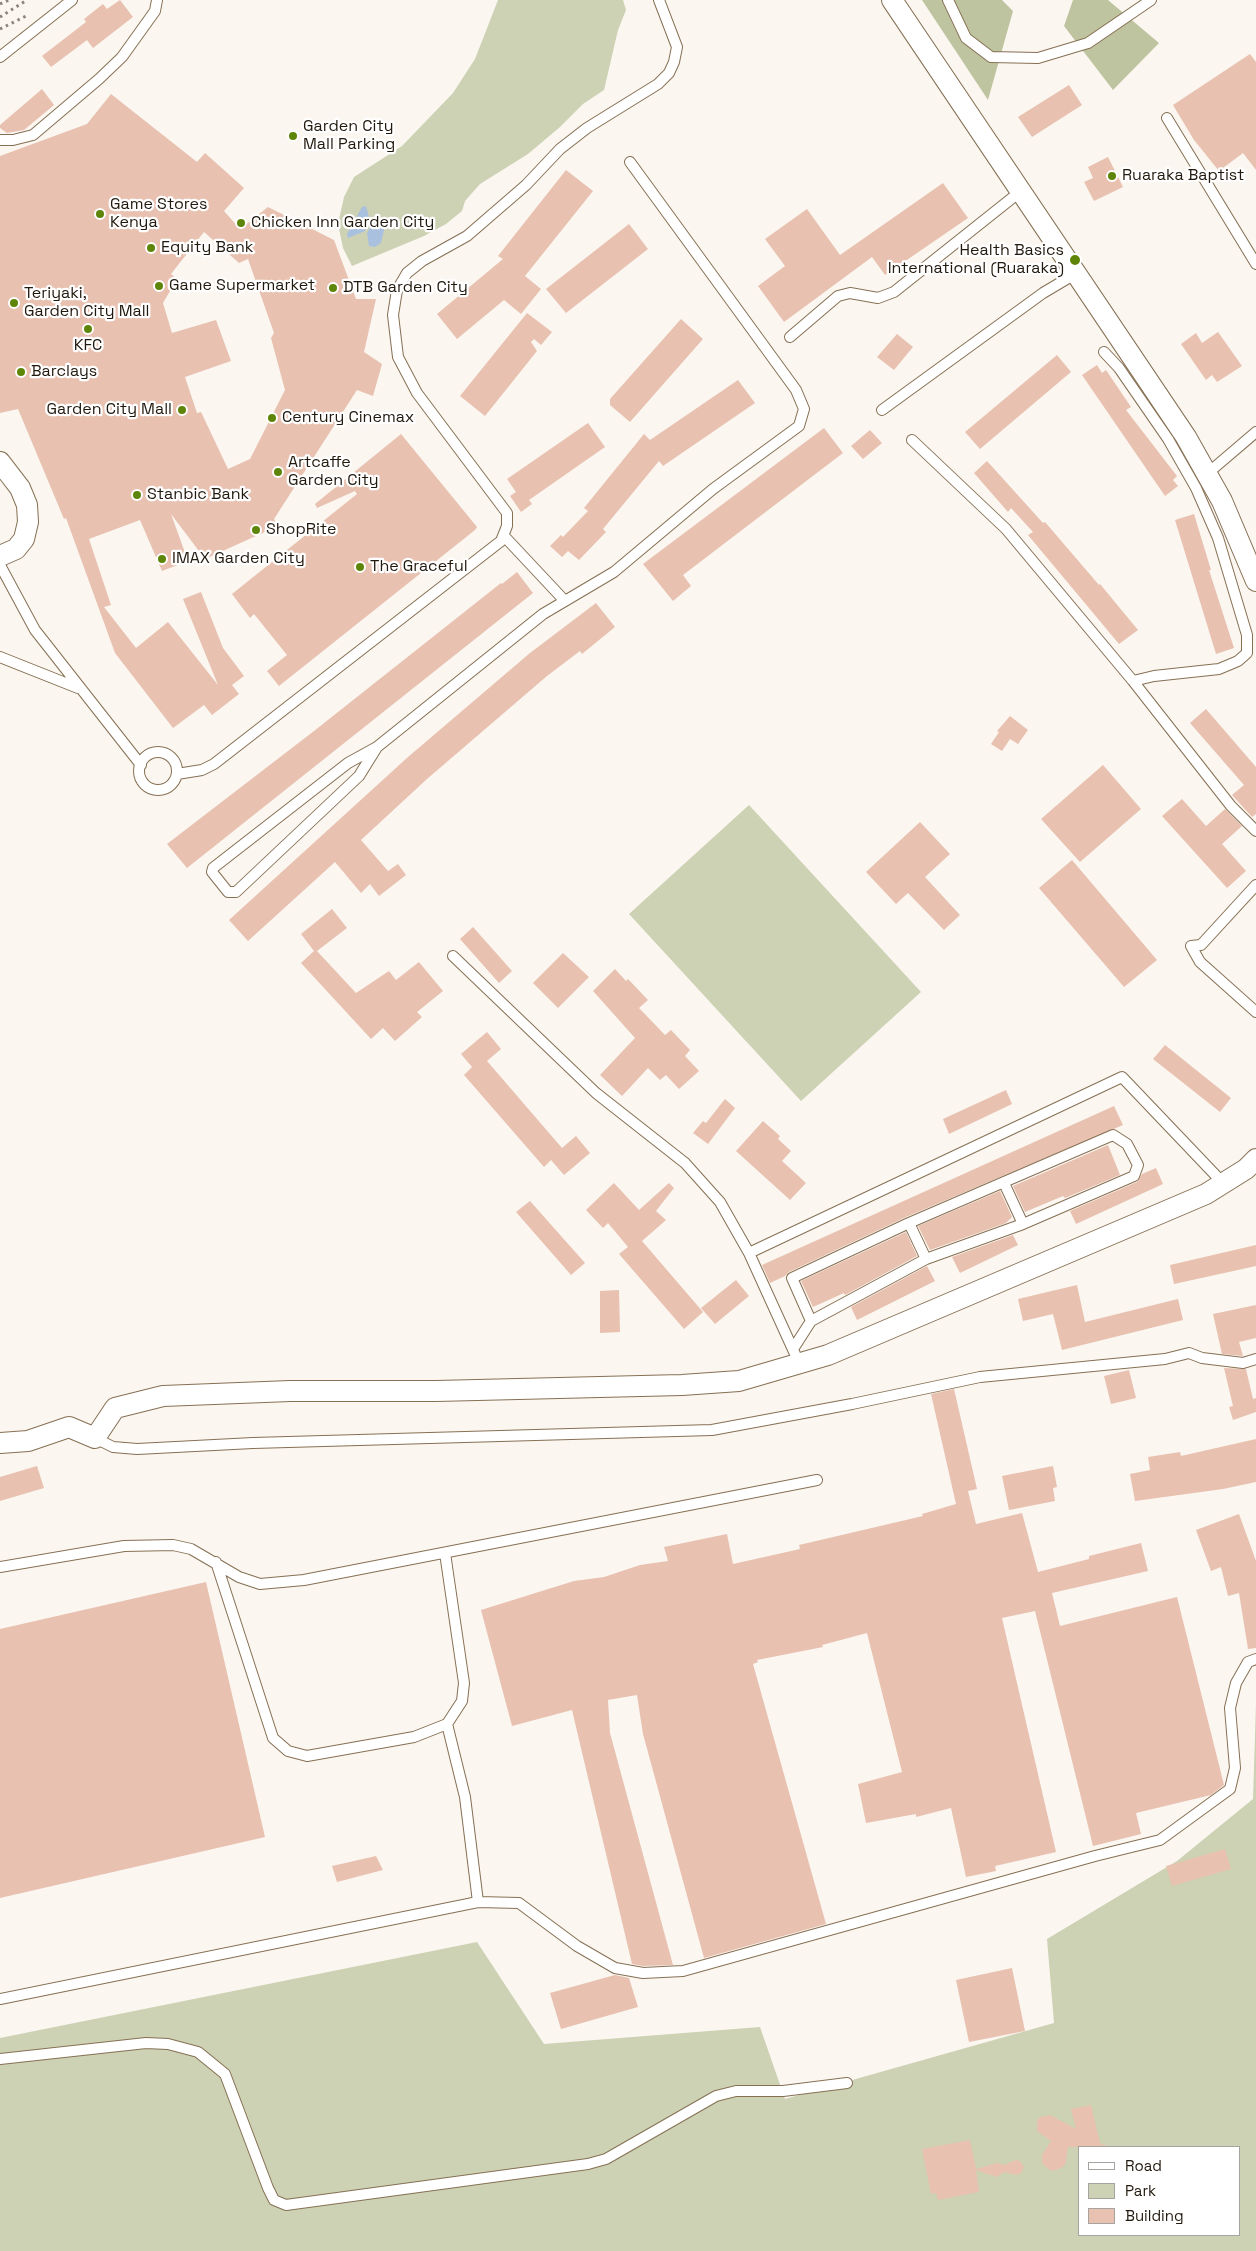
<!DOCTYPE html>
<html>
<head>
<meta charset="utf-8">
<style>
	body { margin:0 }
	#map { position:relative; width:1256px; height:2251px; overflow:hidden; background:#fbf6f0; font-family:"Space Grotesk",sans-serif }
	canvas { display:block }
	.legend { position:absolute; left:1078px; top:2146px; width:162px; height:90px; box-sizing:border-box; background:#fff; border:1px solid #a7a39f; margin:0; padding:6px 9px; list-style:none; font-size:15px; color:#22190e }
	.legend li { display:flex; align-items:center; gap:10px; height:25px }
	.legend b { width:25px; border:1px solid #a7a39f }
</style>
</head>
<body>
<div id="map">
<canvas width="1256" height="2251"></canvas>
<ul class="legend">
<li><b style="height:6px;background:#fff"></b>Road</li>
<li><b style="height:14px;background:#cdd2b4"></b>Park</li>
<li><b style="height:14px;background:#e8c1b0"></b>Building</li>
</ul>
</div>
<script>
const c = document.querySelector('canvas').getContext('2d');
c.lineJoin = 'round';
function fill(path, color) {
  c.fillStyle = color;
  c.fill(path, 'evenodd');
}
function shape(rows) {
  const path = new Path2D();
  for (const r of rows) {
    if (r.length === 3) {
      path.moveTo(r[0] + r[2], r[1]);
      path.arc(r[0], r[1], r[2], 0, 2 * Math.PI);
      continue;
    }
    path.moveTo(r[0], r[1]);
    for (let i = 2; i < r.length; i += 2) path.lineTo(r[i], r[i + 1]);
  }
  return path;
}
function trace(path, color, width, dash) {
  c.strokeStyle = color;
  c.lineWidth = width;
  c.lineCap = dash ? 'butt' : 'round';
  c.setLineDash(dash || []);
  c.stroke(path);
}
function label(font, color, halo, rows, align = 'center') {
  c.font = font + ' "Space Grotesk",sans-serif';
  c.lineWidth = 4.5;
  c.setLineDash([]);
  c.textBaseline = 'middle';
  c.strokeStyle = halo;
  c.fillStyle = color;
  for (const [text, x, y, turn = 0] of rows) {
    c.save();
    c.translate(x, y);
    c.rotate((+turn || 0) * Math.PI / 180);
    c.textAlign = isNaN(turn) ? turn : align;
    if (halo) c.strokeText(text, 0, 0);
    c.fillText(text, 0, 0);
    c.restore();
  }
}
fill(shape([
	[498,0,623,0,626,10,618,30,604,90,583,104,560,127,528,154,480,184,465,201,462,211,446,224,424,236,352,266,343,248,338,224,344,197,354,177,402,146,453,93,475,59],
	[749,805,921,992,801,1101,629,914],
	[1256,1704,1256,2251,0,2251,0,2038,477,1942,544,2044,760,2027,785,2099,1054,2023,1047,1939,1177,1861,1253,1799],
	[1080,2147,1240,2147,1240,2235,1080,2235]
]), '#cdd2b4');
fill(shape([
	[922,0,1002,0,1013,11,988,100],
	[1073,0,1108,0,1159,43,1113,90,1064,26]
]), '#bec49f');
fill(shape([
	[366,206,369,217,365,231,348,238,347,234,362,207],
	[381,221,386,222,381,243,375,247,369,246,367,233,372,224]
]), '#aac0df');
fill(shape([
	[120,0,133,17,93,48,87,40,51,67,42,56,86,22,84,19,103,4,107,9],
	[1250,54,1256,62,1256,170,1243,153,1219,171,1194,140,1173,105],
	[1069,85,1082,105,1032,137,1018,117],
	[42,89,54,105,24,130,7,133,0,128,0,125],
	[111,94,197,162,205,153,244,188,224,211,240,229,268,207,334,240,356,299,376,299,364,352,382,364,373,396,357,390,274,519,278,526,205,559,171,514,188,561,162,571,140,520,89,539,111,605,104,607,136,648,168,622,218,685,183,599,201,592,223,648,244,676,232,685,239,694,212,715,204,705,173,728,115,653,66,518,64,519,18,409,0,413,0,156,87,124],
	[204,232,239,263,248,259,274,333,271,338,285,390,250,459,228,469,201,412,197,413,185,377,231,361,216,320,172,333,163,303,177,279,171,274],
	[1108,157,1123,187,1094,201,1084,182,1093,178,1088,167],
	[566,170,593,191,525,276,541,289,521,314,504,300,457,339,437,314,503,259,498,256],
	[943,183,968,218,885,275,872,257,784,322,758,286,785,266,765,239,807,209,840,255],
	[629,224,648,249,566,313,546,289],
	[527,313,552,332,541,345,534,339,531,342,537,351,485,416,460,396],
	[681,319,703,339,630,422,610,405,610,399],
	[1218,332,1242,366,1217,382,1212,375,1206,380,1181,344,1196,333,1202,343],
	[897,334,913,347,894,370,877,357],
	[1057,355,1071,372,980,449,965,432],
	[1097,365,1102,373,1106,370,1131,407,1126,410,1177,476,1173,480,1178,486,1165,496,1082,375],
	[738,380,755,403,663,466,659,461,603,529,606,532,579,560,568,551,562,557,550,546,561,535,563,537,588,511,584,508,644,434,650,440],
	[588,423,605,447,529,500,532,504,521,512,510,496,516,492,507,479],
	[824,428,843,453,683,575,691,586,673,601,643,564],
	[870,430,882,443,863,459,851,446],
	[401,434,477,527,475,530,279,686,267,671,287,655,254,614,250,618,232,594,357,494,355,491,317,508,315,504],
	[987,461,1043,523,1045,522,1099,585,1100,584,1138,630,1119,644,1028,535,1033,532,1011,508,1008,512,974,473],
	[1194,514,1211,570,1209,570,1234,648,1216,654,1175,520],
	[517,572,533,593,187,868,167,844,314,731,501,583,502,584],
	[596,603,615,627,582,654,580,651,547,676,427,779,361,840,388,871,398,864,406,875,379,896,370,884,361,893,335,862,248,941,229,920,408,757,530,653],
	[1206,709,1256,767,1256,814,1252,817,1232,795,1244,785,1190,723],
	[1010,716,1028,730,1018,744,1010,739,1002,751,991,744,999,732,997,731],
	[1103,765,1141,809,1080,862,1041,819],
	[1182,799,1206,826,1225,809,1242,826,1222,844,1246,871,1227,888,1162,816],
	[920,822,950,854,925,877,960,915,944,930,908,893,896,904,866,872],
	[1072,860,1157,960,1124,987,1039,888],
	[332,909,347,928,317,951,356,993,389,971,396,980,419,962,443,991,417,1012,422,1017,395,1041,383,1028,371,1039,301,963,314,951,301,934],
	[473,927,512,971,499,983,460,939],
	[563,953,589,977,558,1008,533,983],
	[615,969,626,981,628,979,648,1000,639,1008,665,1035,671,1030,690,1050,685,1056,699,1071,679,1089,666,1075,660,1080,648,1068,622,1096,600,1075,635,1038,593,991],
	[487,1032,501,1049,487,1061,562,1148,576,1136,590,1153,564,1175,551,1160,544,1167,464,1075,472,1067,461,1054],
	[1165,1045,1231,1098,1220,1112,1153,1059],
	[1006,1090,1012,1104,949,1134,943,1119],
	[725,1099,735,1108,708,1144,693,1133,703,1121,706,1123],
	[1114,1106,1123,1125,906,1217,789,1272,785,1276,770,1283,762,1265],
	[763,1121,780,1136,778,1139,791,1151,782,1161,806,1183,790,1200,736,1151],
	[1108,1145,1120,1175,1065,1198,1063,1196,1025,1212,1013,1186],
	[1156,1168,1163,1184,1076,1224,1070,1211,1137,1182,1142,1174],
	[614,1183,639,1210,669,1183,674,1188,656,1211,666,1220,642,1241,703,1312,684,1329,619,1254,628,1247,608,1223,603,1228,586,1210],
	[1000,1191,1012,1217,1006,1223,930,1250,918,1226],
	[530,1201,585,1263,571,1275,516,1212],
	[906,1232,917,1256,845,1295,844,1293,813,1307,801,1281],
	[1013,1235,1018,1245,960,1273,952,1257],
	[1256,1245,1256,1266,1174,1284,1170,1265],
	[927,1266,935,1281,857,1320,851,1307],
	[736,1280,749,1296,715,1324,701,1308],
	[1077,1285,1085,1322,1178,1299,1183,1320,1062,1350,1053,1314,1023,1321,1018,1299],
	[619,1290,620,1332,600,1333,600,1291],
	[1256,1305,1256,1338,1239,1342,1243,1356,1222,1354,1213,1314],
	[1224,1368,1246,1369,1253,1399,1256,1398,1256,1412,1233,1420,1229,1407,1233,1406],
	[1129,1370,1136,1398,1111,1404,1104,1376],
	[954,1389,977,1489,968,1491,976,1524,1022,1513,1038,1572,1089,1559,1089,1556,1141,1543,1148,1571,1052,1593,1060,1626,1177,1597,1224,1785,1211,1795,1136,1813,1141,1834,1093,1846,1035,1611,1002,1618,1056,1852,995,1866,996,1871,966,1877,951,1808,916,1817,916,1814,866,1823,858,1784,902,1772,867,1633,822,1645,823,1647,757,1660,758,1662,753,1664,826,1924,704,1958,643,1734,637,1695,608,1700,610,1733,673,1965,643,1966,632,1964,572,1710,512,1726,481,1610,574,1581,604,1577,640,1565,668,1561,664,1547,727,1534,733,1564,800,1549,799,1545,923,1516,922,1514,956,1504,931,1394],
	[1256,1439,1256,1482,1223,1489,1135,1501,1130,1474,1150,1470,1148,1457,1180,1452,1181,1456],
	[37,1466,44,1488,0,1501,0,1477],
	[1053,1466,1057,1487,1053,1488,1055,1501,1009,1510,1002,1476],
	[1239,1514,1256,1561,1256,1648,1248,1649,1239,1593,1228,1596,1221,1567,1211,1571,1196,1530],
	[206,1582,265,1837,0,1898,0,1629],
	[1225,1849,1231,1869,1172,1886,1166,1866],
	[376,1856,383,1870,337,1882,332,1866],
	[1012,1968,1025,2031,969,2042,956,1980],
	[615,1975,629,1978,638,2007,561,2029,550,1993],
	[1091,2105,1100,2143,1108,2147,1068,2147,1066,2162,1063,2167,1053,2171,1048,2169,1042,2163,1042,2155,1051,2141,1037,2131,1037,2121,1040,2117,1050,2115,1076,2129,1071,2109],
	[970,2140,976,2169,997,2163,1004,2165,1016,2160,1020,2161,1024,2167,1021,2173,1017,2175,1004,2172,997,2177,976,2170,979,2192,938,2200,936,2193,931,2194,922,2149]
]), '#e8c1b0');
const service = shape([
	[948,0,966,38,991,57,1038,58,1088,43,1151,0],
	[0,57,72,0],
	[1167,118,1256,264],
	[0,140,13,140,33,135,99,79,122,57,155,11,157,0],
	[790,337,838,296,850,293,878,298,894,292,1021,191],
	[1104,352,1119,368,1168,439,1196,488,1218,538,1247,635,1247,653,1238,661,1219,669,1154,676,1133,681],
	[882,410,1043,293,1075,274],
	[912,440,1006,529,1133,681,1231,806,1256,831],
	[1208,473,1256,432],
	[504,536,564,600],
	[0,565,35,630,141,765],
	[0,657,78,688],
	[377,747,359,776,236,892,228,892,212,872,213,868,348,763,377,747,543,614,614,572,713,489,799,426,804,409,796,390,630,162],
	[158,771,19],
	[177,774,202,770,214,764,501,541,507,526,507,513,417,393,398,357,393,315,397,290,407,273,422,261,467,236,526,185,560,149,587,128,658,84,669,73,674,62,677,47,659,0],
	[1256,885,1201,945,1191,946,1200,962,1256,1012],
	[453,956,596,1093,685,1163,720,1202,749,1253],
	[1004,1183,1023,1224],
	[909,1223,926,1259],
	[793,1349,811,1321,792,1278,909,1223,1113,1135,1127,1144,1138,1165,1134,1176,1023,1224,926,1259,811,1321],
	[795,1354,749,1253,1122,1077,1223,1183],
	[95,1438,113,1447,137,1449,253,1443,712,1430,852,1404,980,1377,1165,1359,1189,1353,1202,1358,1243,1363,1256,1359],
	[216,1562,273,1738,288,1751,307,1756,414,1737,447,1724,462,1701,464,1683,445,1553],
	[0,1567,124,1546,173,1545,191,1549,239,1577,260,1584,304,1580,817,1480],
	[447,1724,465,1797,478,1902],
	[0,1999,478,1902,519,1903,577,1946,615,1968,643,1973,683,1971,1095,1856,1160,1840,1230,1789,1235,1768,1230,1708,1236,1683,1248,1662,1256,1659],
	[0,2059,146,2043,168,2044,198,2052,225,2074,268,2188,274,2200,286,2205,588,2164,606,2159,716,2096,736,2091,783,2091,847,2083]
]);
const minor = shape([
	[892,0,1186,437,1222,501,1256,581],
	[0,462,20,488,27,505,28,522,24,539,16,549,0,556],
	[0,1443,28,1441,69,1427,95,1438,115,1408,163,1396,290,1391,436,1391,682,1385,739,1381,828,1355,1206,1194,1246,1169,1256,1159]
]);
trace(service, '#867054', 12);
trace(minor, '#867054', 22);
trace(shape([
	[0,4,9,0],
	[0,17,27,0],
	[0,29,26,16]
]), '#8b847b', 3, [2.5, 4]);
trace(service, '#fff', 10);
trace(minor, '#fff', 20);
for (const [x, y, r, color] of [
	[293,136,5,"#5e8507"],
	[1112,176,5,"#5e8507"],
	[100,214,5,"#5e8507"],
	[241,223,5,"#5e8507"],
	[151,248,5,"#5e8507"],
	[1075,260,6,"#5e8507"],
	[159,286,5,"#5e8507"],
	[333,288,5,"#5e8507"],
	[14,303,5,"#5e8507"],
	[88,329,5,"#5e8507"],
	[21,372,5,"#5e8507"],
	[182,410,5,"#5e8507"],
	[272,418,5,"#5e8507"],
	[278,472,5,"#5e8507"],
	[137,495,5,"#5e8507"],
	[256,530,5,"#5e8507"],
	[162,559,5,"#5e8507"],
	[360,567,5,"#5e8507"]
]) {
  const dot = new Path2D();
  dot.arc(x, y, r, 0, 2 * Math.PI);
  c.fillStyle = color;
  c.fill(dot);
  trace(dot, '#fff', 2);
}
label('16px', '#22190e', '#fff', [
	["Garden City",303,127],
	["Mall Parking",303,145],
	["Ruaraka Baptist",1122,176],
	["Game Stores",110,205],
	["Kenya",110,223],
	["Chicken Inn Garden City",251,223],
	["Equity Bank",161,248],
	["Health Basics",1064,251,"right"],
	["International (Ruaraka)",1064,269,"right"],
	["Game Supermarket",169,286],
	["DTB Garden City",343,288],
	["Teriyaki,",24,294],
	["Garden City Mall",24,312],
	["KFC",88,346,"center"],
	["Barclays",31,372],
	["Garden City Mall",172,410,"right"],
	["Century Cinemax",282,418],
	["Artcaffe",288,463],
	["Garden City",288,481],
	["Stanbic Bank",147,495],
	["ShopRite",266,530],
	["IMAX Garden City",172,559],
	["The Graceful",370,567]
], 'left');
</script>
</body>
</html>
